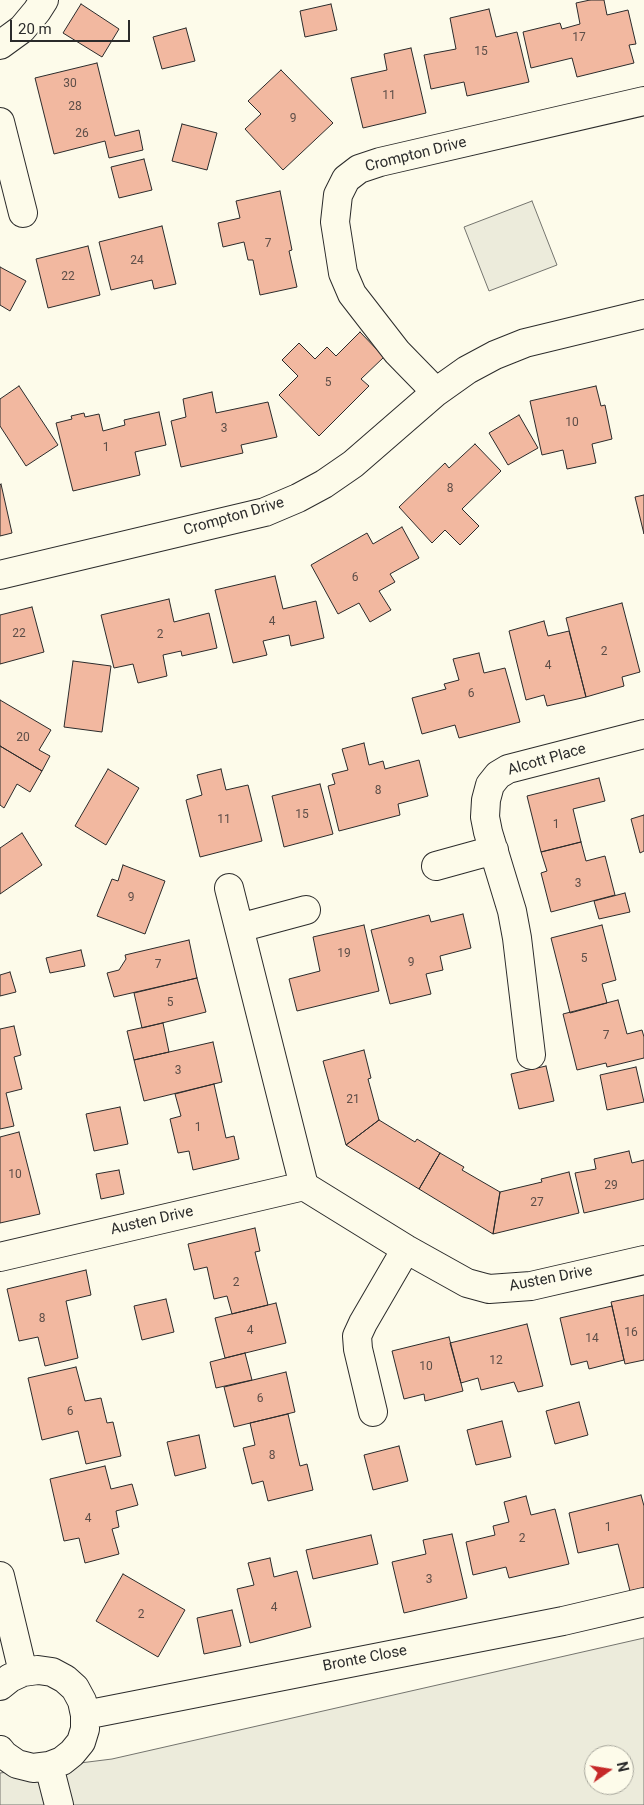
<!DOCTYPE html>
<html>
<head>
<meta charset="utf-8">
<style>
	body { margin:0 }
	#map { position:relative; width:644px; height:1805px; overflow:hidden; background:#fdfbea; font-family:Roboto,sans-serif }
	canvas { display:block }
	.north { position:absolute; left:584px; top:1745px; width:50px; height:50px; box-sizing:border-box; background:#fdfbea; border:1px solid #a9a89e; border-radius:50%; rotate:77deg; font-size:14px; font-weight:700; line-height:20px; text-align:center; color:#2b2b2b }
	.north::after { content:''; display:block; margin:auto; width:18px; height:22px; background:#c62828; clip-path:polygon(50% 0,100% 100%,50% 72%,0 100%) }
	.scale { position:absolute; left:10px; top:20px; width:120px; height:22px; box-sizing:border-box; border:2px solid #2b2b2b; border-top:0; padding-left:6px; font-size:15px; line-height:18px; white-space:nowrap; color:#2b2b2b; -webkit-text-stroke:4px #fdfbea; paint-order:stroke }
</style>
</head>
<body>
<div id="map">
<canvas width="644" height="1805"></canvas>
<div class="north">N</div>
<div class="scale">20 m</div>
</div>
<script>
const c = document.querySelector('canvas').getContext('2d');
c.lineJoin = 'round';
function fill(path, color) {
  c.fillStyle = color;
  c.fill(path, 'evenodd');
}
function shape(rows) {
  const path = new Path2D();
  for (const r of rows) {
    path.moveTo(r[0], r[1]);
    for (let i = 2; i < r.length; i += 2) path.lineTo(r[i], r[i + 1]);
  }
  return path;
}
function trace(path, color, width, dash) {
  c.strokeStyle = color;
  c.lineWidth = width;
  c.lineCap = dash ? 'butt' : 'round';
  c.setLineDash(dash || []);
  c.stroke(path);
}
function label(font, color, halo, rows, align = 'center') {
  c.font = font + ' Roboto,sans-serif';
  c.lineWidth = 4;
  c.setLineDash([]);
  c.textBaseline = 'middle';
  c.strokeStyle = halo;
  c.fillStyle = color;
  for (const [text, x, y, turn = 0] of rows) {
    c.save();
    c.translate(x, y);
    c.rotate((+turn || 0) * Math.PI / 180);
    c.textAlign = isNaN(turn) ? turn : align;
    if (halo) c.strokeText(text, 0, 0);
    c.fillText(text, 0, 0);
    c.restore();
  }
}
const green = shape([
	[532,201,557,265,489,291,464,227,532,201],
	[644,1638,644,1805,0,1805,0,1773,112,1759,644,1638],
	[594,1755,624,1755,624,1785,594,1785,594,1755]
]);
fill(green, '#ecebdb');
trace(green, '#74746e', 1);
const building = shape([
	[590,0,604,0,607,15,628,10,636,44,629,45,634,63,577,77,572,58,531,68,523,32,560,23,562,29,580,24,576,3,590,0],
	[81,4,119,29,102,57,63,33,81,4],
	[331,4,337,30,305,37,300,11,331,4],
	[489,9,496,37,517,32,529,82,467,96,464,82,431,89,424,55,456,49,450,18,489,9],
	[186,28,195,61,162,69,153,37,186,28],
	[411,48,426,113,363,128,351,78,387,70,384,54,411,48],
	[97,63,115,136,139,130,143,150,109,158,105,141,54,154,35,78,97,63],
	[281,70,333,123,283,170,245,129,261,114,248,101,281,70],
	[182,124,217,133,207,170,172,161,182,124],
	[144,159,152,190,119,198,111,167,144,159],
	[280,191,292,250,289,251,297,287,260,295,253,260,248,260,244,242,223,247,218,223,240,218,236,201,280,191],
	[162,226,176,284,154,289,152,280,111,290,99,242,162,226],
	[88,246,100,295,48,308,36,259,88,246],
	[0,267,26,281,10,311,0,305,0,267],
	[360,332,384,357,361,379,369,386,319,436,279,395,298,376,282,360,299,343,315,359,327,347,336,356,360,332],
	[19,386,58,445,26,466,0,426,0,399,19,386],
	[596,386,601,406,605,405,612,439,592,444,596,463,567,469,563,450,542,455,530,401,596,386],
	[212,392,216,413,268,402,277,437,241,445,243,453,181,467,171,421,186,417,183,399,212,392],
	[159,412,166,445,135,452,140,475,73,491,56,423,72,419,71,416,84,413,85,417,99,414,103,431,125,425,124,420,159,412],
	[519,415,538,448,508,465,489,433,519,415],
	[475,444,501,471,462,509,479,526,460,545,445,530,432,543,399,507,445,463,449,468,475,444],
	[1,484,12,533,0,536,0,485,1,484],
	[644,495,644,534,635,497,644,495],
	[402,527,419,558,390,574,395,582,379,591,391,610,370,622,359,603,338,614,311,565,367,533,373,544,402,527],
	[275,576,283,609,316,601,324,638,291,646,289,635,263,641,267,655,233,663,215,590,275,576],
	[169,599,174,622,209,613,217,648,182,656,181,651,163,655,167,676,138,683,133,664,114,668,101,615,169,599],
	[622,603,640,672,622,677,624,686,586,697,566,618,622,603],
	[32,607,44,652,0,664,0,615,32,607],
	[544,621,548,636,569,631,586,697,547,706,544,695,526,700,509,631,544,621],
	[479,653,484,673,505,668,520,722,459,738,455,725,422,734,412,698,446,689,444,684,459,680,453,659,479,653],
	[73,661,111,666,102,732,64,727,73,661],
	[0,700,51,730,39,750,50,756,42,771,0,746,0,700],
	[364,743,369,765,383,761,385,769,419,760,428,796,398,804,400,815,339,831,328,786,335,784,332,774,348,770,342,749,364,743],
	[0,746,42,771,30,792,17,784,4,808,0,805,0,746],
	[108,769,139,788,106,845,75,826,108,769],
	[221,769,226,790,248,785,262,841,200,857,186,800,202,795,197,775,221,769],
	[599,778,605,801,573,809,581,842,541,852,527,796,599,778],
	[320,784,333,834,284,847,272,796,320,784],
	[644,815,644,851,640,853,631,819,644,815],
	[22,833,42,865,0,894,0,848,22,833],
	[581,842,586,861,605,856,615,895,551,912,541,873,547,871,541,852,581,842],
	[123,865,165,881,145,934,97,916,112,879,118,881,123,865],
	[625,893,630,912,599,919,594,901,625,893],
	[463,914,471,948,440,956,443,970,426,974,431,994,390,1004,371,930,429,915,431,922,463,914],
	[364,925,379,991,297,1011,289,979,320,971,313,937,364,925],
	[602,925,616,980,602,984,607,1003,570,1013,551,938,602,925],
	[189,940,197,978,114,997,107,973,119,970,126,959,125,955,189,940],
	[81,950,85,966,50,973,46,958,81,950],
	[10,972,16,992,0,996,0,975,10,972],
	[197,978,206,1012,142,1028,134,993,197,978],
	[618,1000,627,1034,642,1030,644,1037,644,1058,607,1067,606,1063,577,1070,563,1014,618,1000],
	[163,1023,169,1052,134,1060,127,1031,163,1023],
	[14,1026,21,1055,14,1057,22,1089,6,1093,14,1126,0,1129,0,1029,14,1026],
	[213,1042,222,1082,144,1101,134,1060,213,1042],
	[364,1050,371,1078,368,1079,379,1120,346,1145,323,1061,364,1050],
	[546,1066,554,1101,519,1109,511,1074,546,1066],
	[636,1067,644,1102,607,1110,600,1075,636,1067],
	[214,1084,226,1138,234,1136,239,1159,193,1170,189,1151,178,1153,170,1119,181,1116,175,1094,214,1084],
	[120,1107,128,1144,94,1151,86,1114,120,1107],
	[379,1120,415,1142,417,1139,440,1153,419,1189,346,1145,379,1120],
	[19,1132,40,1214,0,1223,0,1137,19,1132],
	[629,1151,632,1163,644,1160,644,1199,584,1213,575,1173,596,1169,594,1159,629,1151],
	[440,1153,464,1167,462,1170,500,1192,493,1234,419,1189,440,1153],
	[119,1170,124,1194,101,1199,96,1174,119,1170],
	[569,1172,579,1213,493,1234,500,1192,542,1182,541,1179,569,1172],
	[255,1228,260,1251,255,1252,268,1305,232,1314,227,1296,214,1299,207,1267,194,1270,188,1244,255,1228],
	[86,1270,91,1295,66,1301,78,1358,45,1366,38,1337,19,1341,7,1289,86,1270],
	[644,1295,644,1360,625,1364,611,1302,644,1295],
	[166,1299,174,1332,142,1340,134,1306,166,1299],
	[276,1303,286,1343,225,1358,215,1318,276,1303],
	[612,1306,624,1360,589,1369,587,1361,571,1365,560,1318,612,1306],
	[527,1324,543,1386,518,1392,514,1382,481,1390,478,1378,461,1383,450,1343,527,1324],
	[449,1337,463,1391,425,1401,424,1394,404,1399,392,1351,449,1337],
	[245,1353,252,1380,216,1388,210,1362,245,1353],
	[76,1367,85,1401,101,1398,107,1423,113,1422,121,1456,86,1464,78,1431,42,1440,28,1378,76,1367],
	[286,1372,295,1412,234,1427,224,1387,286,1372],
	[579,1402,588,1435,555,1444,546,1411,579,1402],
	[288,1414,300,1466,307,1464,313,1490,268,1501,263,1481,252,1484,243,1448,255,1445,250,1423,288,1414],
	[502,1421,511,1457,476,1465,467,1430,502,1421],
	[199,1435,206,1468,175,1476,167,1442,199,1435],
	[399,1446,408,1481,373,1490,364,1455,399,1446],
	[105,1466,111,1489,132,1484,138,1505,116,1511,119,1527,112,1529,119,1554,85,1563,79,1538,64,1541,50,1479,105,1466],
	[641,1495,644,1506,644,1588,630,1591,618,1544,578,1553,569,1513,641,1495],
	[526,1496,531,1515,555,1509,569,1564,509,1578,506,1567,473,1575,466,1542,495,1535,493,1526,509,1522,504,1502,526,1496],
	[452,1534,467,1598,404,1613,392,1562,426,1554,423,1540,452,1534],
	[371,1535,378,1564,313,1579,306,1550,371,1535],
	[270,1558,274,1577,297,1571,311,1627,250,1643,237,1589,254,1585,248,1563,270,1558],
	[123,1574,185,1610,158,1657,96,1621,123,1574],
	[232,1610,241,1646,204,1654,197,1618,232,1610]
]);
fill(building, '#f2b8a0');
trace(building, '#2b2b2b', 1);
const street = shape([
	[0,45,22,29,37,11,44,0],
	[0,122,23,213],
	[436,392,397,352,352,294,343,273,335,222,338,195,346,179,359,169,380,162,644,101],
	[0,575,265,512,298,498,324,484,353,464,436,392,467,370,495,355,525,343,644,314],
	[436,866,494,850],
	[229,888,304,1186],
	[239,928,306,910],
	[531,1055,517,938,512,911,488,832,485,817,486,800,490,785,498,775,508,769,644,734],
	[0,1257,304,1186,406,1249,467,1283,489,1289,531,1286,644,1260],
	[373,1412,358,1349,357,1336,363,1323,406,1249],
	[0,1576,23,1672],
	[0,1686,10,1678,23,1672,38,1670,52,1672,65,1679,75,1688,82,1701,85,1715,85,1729,81,1742,72,1753,62,1761,49,1766,33,1768,17,1764,4,1755,0,1750],
	[85,1715,563,1621,644,1602],
	[49,1766,59,1805]
]);
trace(street, '#2b2b2b', 30);
trace(street, '#fdfbea', 28);
label('12px', '#5d4e48', null, [
	["17",579,38],
	["15",481,52],
	["30",70,84],
	["11",389,96],
	["28",75,107],
	["9",293,119],
	["26",82,134],
	["7",268,244],
	["24",137,261],
	["22",68,277],
	["5",328,383],
	["10",572,423],
	["3",224,429],
	["1",106,448],
	["8",450,489],
	["6",355,578],
	["4",272,622],
	["22",19,634],
	["2",160,635],
	["2",604,652],
	["4",548,666],
	["6",471,694],
	["20",23,738],
	["8",378,791],
	["15",302,815],
	["11",224,820],
	["1",556,825],
	["3",578,884],
	["9",131,898],
	["19",344,954],
	["5",584,959],
	["9",411,963],
	["7",158,965],
	["5",170,1003],
	["7",606,1036],
	["3",178,1071],
	["21",353,1100],
	["1",198,1128],
	["10",15,1175],
	["29",611,1186],
	["27",537,1203],
	["2",236,1283],
	["8",42,1319],
	["4",250,1331],
	["16",631,1333],
	["14",592,1339],
	["12",496,1361],
	["10",426,1367],
	["6",260,1399],
	["6",70,1412],
	["8",272,1456],
	["4",88,1519],
	["1",608,1528],
	["2",522,1539],
	["3",429,1580],
	["4",274,1608],
	["2",141,1615]
]);
label('15px', '#2b2b2b', '#fdfbea', [
	["Crompton Drive",416,155,-14],
	["Crompton Drive",234,517,-16],
	["Alcott Place",547,760,-16],
	["Austen Drive",152,1221,-13],
	["Austen Drive",551,1279,-11],
	["Bronte Close",365,1659,-11]
]);
</script>
</body>
</html>
